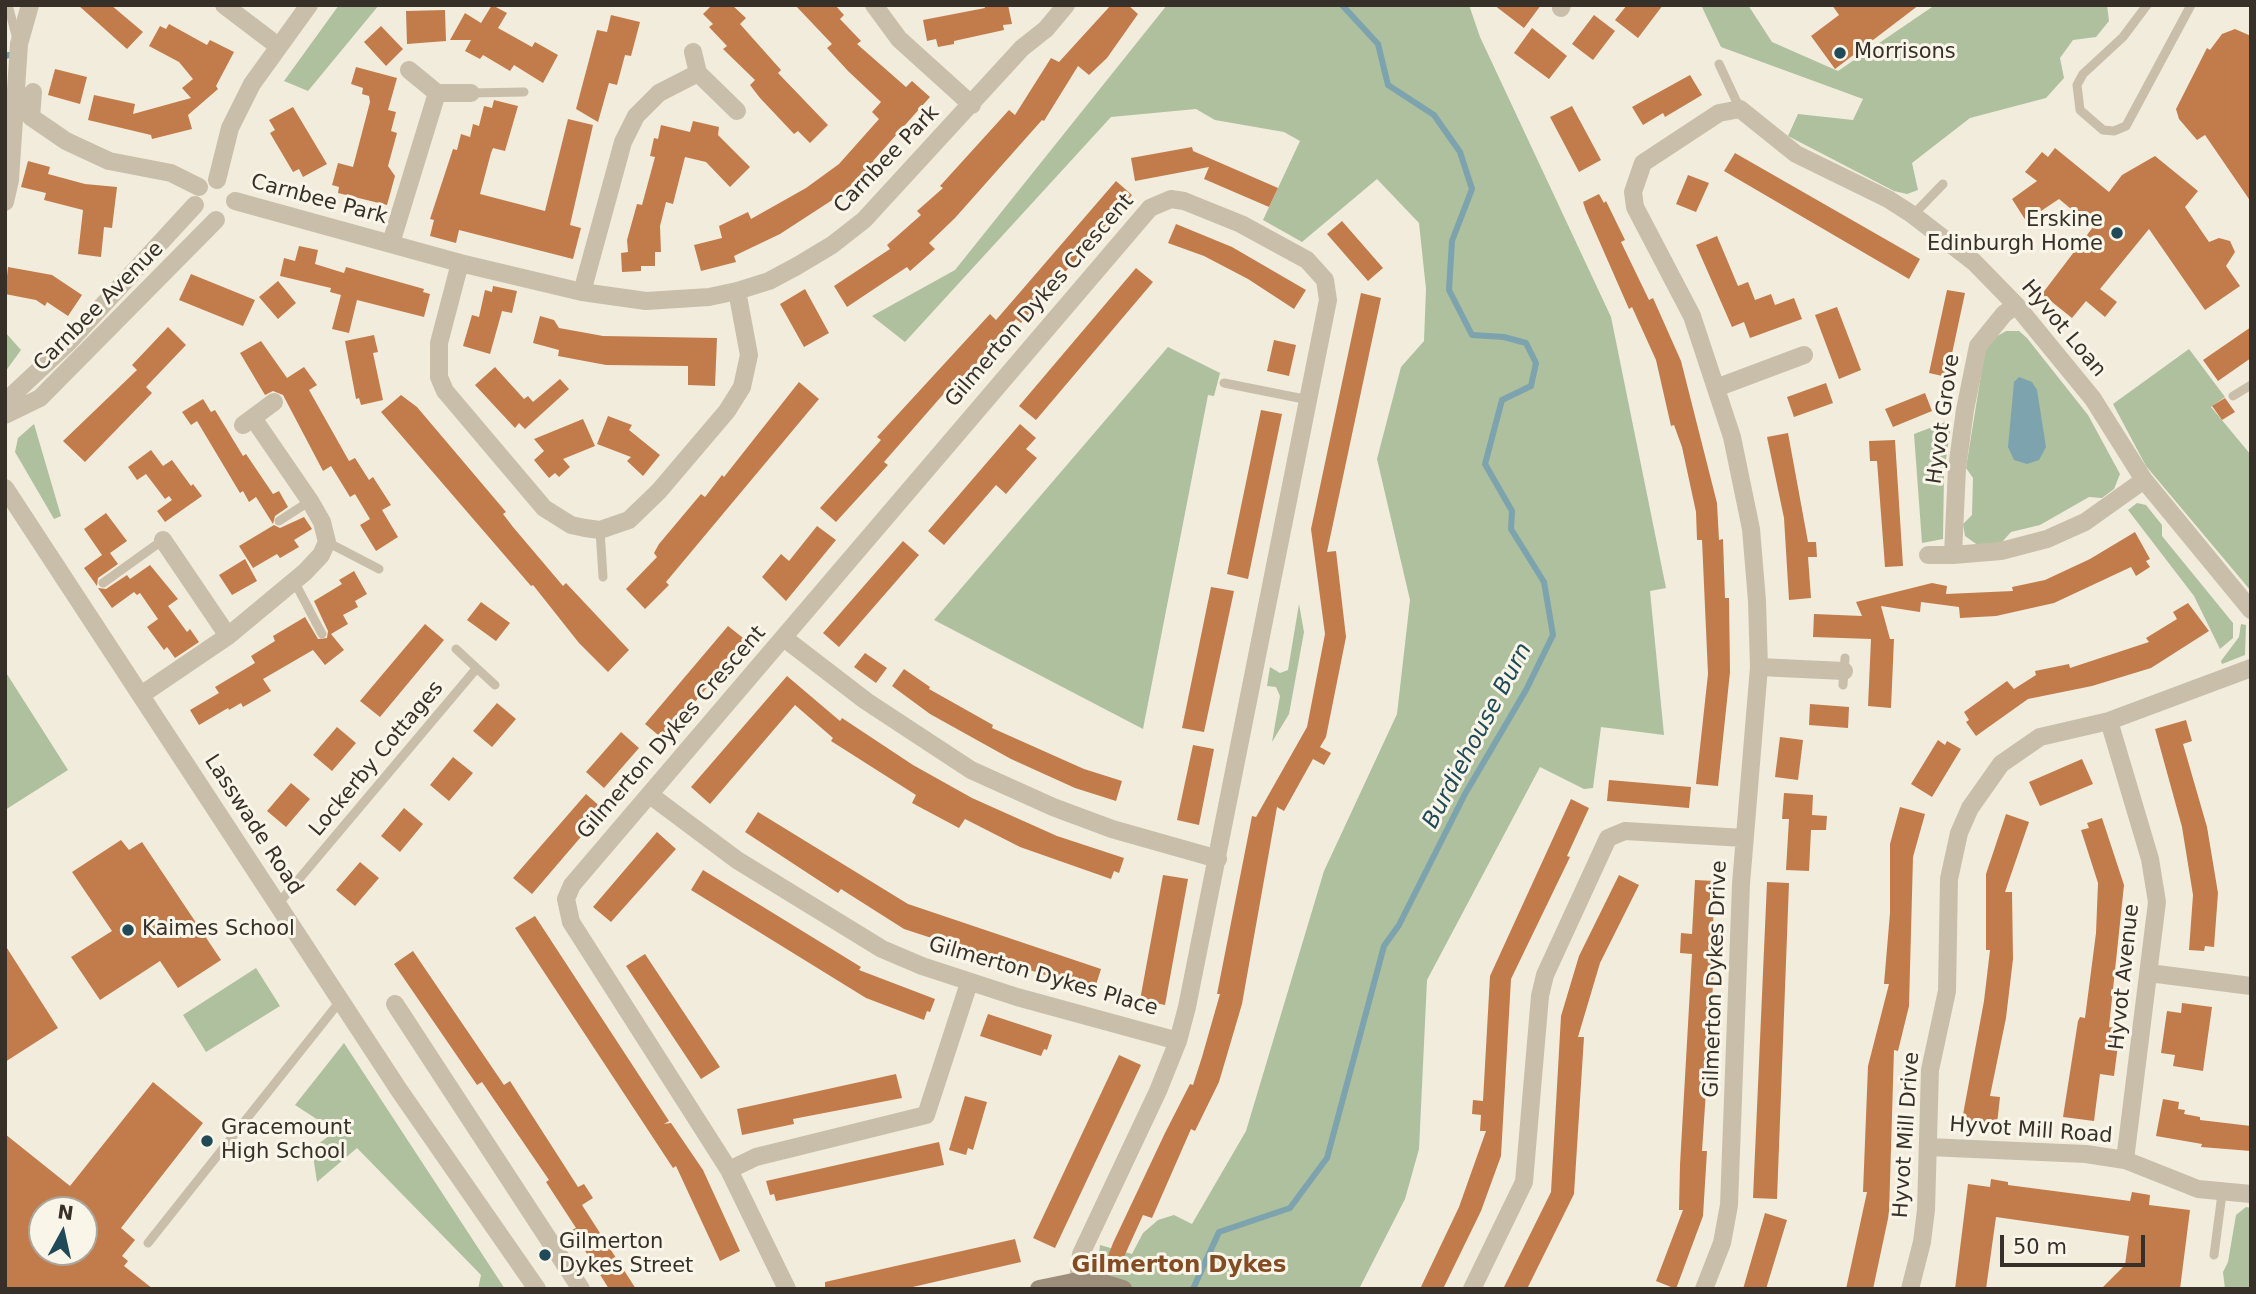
<!DOCTYPE html>
<html>
<head>
<meta charset="utf-8">
<style>
	body { margin:0 }
	#map { position:relative; width:2256px; height:1294px; overflow:hidden; background:#f2ecdd; font-family:"DejaVu Sans",sans-serif }
	canvas { display:block }
	.frame { position:absolute; inset:0; border:7px solid #373029; pointer-events:none }
	.north { position:absolute; left:28px; top:1196px; width:70px; height:70px; box-sizing:border-box; background:#f9f5e9; border:2px solid #aba69c; border-radius:50%; rotate:8deg; font-size:19px; font-weight:700; line-height:28px; text-align:center; color:#373029 }
	.north::after { content:''; display:block; margin:auto; width:24px; height:32px; background:#204a57; clip-path:polygon(50% 0,100% 100%,50% 72%,0 100%) }
	.scale { position:absolute; left:2000px; top:1235px; width:145px; height:32px; box-sizing:border-box; border:4px solid #373029; border-top:0; padding-left:9px; font-size:21px; line-height:24px; white-space:nowrap; color:#373029; -webkit-text-stroke:5px #f9f5e9; paint-order:stroke }
</style>
</head>
<body>
<div id="map">
<canvas width="2256" height="1294"></canvas>
<div class="frame"></div>
<div class="north">N</div>
<div class="scale">50 m</div>
</div>
<script>
const c = document.querySelector('canvas').getContext('2d');
c.lineJoin = 'round';
function fill(path, color) {
  c.fillStyle = color;
  c.fill(path, 'evenodd');
}
function shape(rows) {
  const path = new Path2D();
  for (const r of rows) {
    path.moveTo(r[0], r[1]);
    for (let i = 2; i < r.length; i += 2) path.lineTo(r[i], r[i + 1]);
  }
  return path;
}
function trace(path, color, width, dash) {
  c.strokeStyle = color;
  c.lineWidth = width;
  c.lineCap = dash ? 'butt' : 'round';
  c.setLineDash(dash || []);
  c.stroke(path);
}
function label(font, color, halo, rows, align = 'center') {
  c.font = font + ' "DejaVu Sans",sans-serif';
  c.lineWidth = 6;
  c.setLineDash([]);
  c.textBaseline = 'middle';
  c.strokeStyle = halo;
  c.fillStyle = color;
  for (const [text, x, y, turn = 0] of rows) {
    c.save();
    c.translate(x, y);
    c.rotate((+turn || 0) * Math.PI / 180);
    c.textAlign = isNaN(turn) ? turn : align;
    if (halo) c.strokeText(text, 0, 0);
    c.fillText(text, 0, 0);
    c.restore();
  }
}
fill(shape([
	[339,5,379,5,308,91,284,81],
	[1167,5,1469,5,1480,37,1611,317,1666,588,1650,591,1664,735,1601,727,1593,788,1584,789,1540,767,1427,980,1419,1149,1405,1199,1359,1289,1095,1289,1100,1245,1132,1254,1143,1233,1158,1220,1174,1215,1192,1224,1246,1131,1324,871,1397,714,1410,600,1377,459,1401,367,1424,341,1426,289,1419,223,1377,179,1302,242,1263,220,1300,141,1284,132,1215,120,1196,109,1111,117,905,342,872,316,955,270],
	[1701,5,1748,5,1772,42,1838,71,1935,5,2107,5,2109,21,2096,37,2073,40,2060,58,2064,78,2046,98,1970,118,1912,163,1918,190,1907,194,1894,191,1788,136,1798,114,1853,120,1863,99,1721,47],
	[2006,331,2019,331,2027,338,2088,415,2120,474,2114,489,2102,498,2089,497,2040,525,2011,532,2002,542,1979,546,1965,536,1963,524,1972,515,1973,478,1966,468,1985,350,1994,338],
	[5,332,21,350,5,372],
	[1168,347,1220,373,1214,396,1208,395,1143,729,934,620],
	[2189,349,2225,397,2211,407,2251,455,2251,591,2146,466,2113,404],
	[1948,421,1951,423,1944,474,1943,539,1922,543,1914,434],
	[34,424,61,516,54,519,15,452,18,438],
	[2137,503,2146,505,2162,525,2162,536,2233,623,2233,638,2220,649,2194,596,2128,510],
	[1299,604,1304,632,1289,714,1272,742,1280,696,1276,687,1267,686,1270,667,1280,673,1288,670],
	[2241,624,2246,625,2245,655,2222,664,2221,661,2239,637],
	[5,671,68,770,5,810],
	[256,968,280,1006,206,1052,183,1015],
	[344,1043,505,1289,478,1289,481,1275,357,1148,317,1182,312,1149,335,1131,295,1105],
	[2246,1207,2251,1208,2251,1289,2225,1289,2223,1272,2228,1262,2236,1215]
]), '#aec09d');
fill(shape([
	[2019,377,2032,382,2037,390,2046,447,2039,460,2027,464,2014,460,2008,447,2014,382]
]), '#7da3ae');
trace(shape([
	[5,56,9,55],
	[1193,1289,1219,1232,1290,1208,1327,1158,1384,946,1399,925,1465,794,1526,690,1553,635,1544,582,1511,529,1512,511,1485,464,1502,400,1531,386,1536,363,1526,343,1504,337,1472,335,1449,290,1452,241,1472,189,1460,152,1434,115,1388,85,1378,44,1342,5]
]), '#7da3ae', 6);
fill(shape([
	[78,5,111,5,143,32,127,49],
	[492,5,507,13,498,28,532,47,535,42,558,55,543,83,514,65,510,71,483,55,480,59,465,51,471,40,450,40,465,13,481,23],
	[712,5,732,5,746,18,740,24,781,70,778,73,828,125,810,143,798,131,794,134,760,98,750,85,755,80,723,49,727,46,709,27,713,24,703,14],
	[795,5,835,5,844,15,840,19,861,41,857,44,906,87,912,81,930,97,873,161,875,164,840,195,780,234,734,256,736,262,701,271,694,245,722,238,719,226,748,212,751,219,806,188,839,164,879,119,872,112,881,102,848,71,827,48,832,44],
	[984,5,1008,5,1012,24,1003,25,1004,30,954,41,954,44,938,47,936,39,927,41,923,20,985,8],
	[1111,5,1128,5,1138,14,1107,58,1089,75,1078,66,1044,121,1042,120,955,218,929,243,935,249,910,271,907,267,847,307,834,286,890,249,887,245,921,215,917,211,943,188,940,186,1009,110,1015,115,1051,58,1059,62],
	[1494,5,1541,5,1524,28],
	[1627,5,1663,5,1638,38,1615,20],
	[1832,5,1919,5,1835,69,1811,36,1839,15],
	[445,10,446,41,407,44,406,11],
	[611,15,640,22,631,56,625,55,617,85,609,83,598,122,576,109,597,30,607,32],
	[1594,15,1615,31,1593,60,1572,44],
	[169,24,207,45,210,40,234,52,216,86,218,89,188,115,192,129,152,139,151,135,88,120,94,95,135,104,133,114,191,98,182,88,193,79,179,62,149,46,160,26,166,29],
	[381,26,403,49,386,66,364,42],
	[1532,28,1567,56,1549,79,1514,53],
	[2235,29,2251,36,2251,202,2205,135,2197,140,2179,119,2176,109,2207,48,2210,50,2222,34],
	[356,67,397,78,388,110,396,112,391,131,397,133,388,166,395,176,387,205,338,193,339,187,332,185,338,163,353,167,370,102,369,96,362,94,363,88,351,84],
	[55,69,87,77,80,104,48,95],
	[1690,75,1702,95,1665,117,1663,113,1643,125,1632,107],
	[494,100,518,106,505,151,493,148,491,153,480,194,545,211,568,119,593,125,570,225,581,228,573,259,459,230,456,243,430,236,434,220,430,219,453,149,457,150,461,134,470,137,473,124,479,126,484,106,492,108],
	[1572,106,1601,160,1579,172,1550,117],
	[293,107,327,164,303,177,299,169,293,172,270,133,275,130,269,120],
	[693,121,719,127,718,135,750,167,730,187,706,162,685,157,673,204,666,202,660,226,661,252,655,252,655,266,641,266,641,271,622,272,621,253,628,252,627,240,637,204,642,205,655,157,650,156,654,138,658,139,661,125,690,132],
	[1192,147,1193,151,1278,188,1269,207,1204,179,1209,167,1135,181,1131,158],
	[2055,148,2109,192,2122,175,2155,156,2198,191,2185,207,2209,242,2219,238,2230,241,2235,252,2226,266,2240,286,2205,310,2149,229,2100,289,2117,302,2105,317,2086,301,2072,318,2042,294,2093,227,2059,199,2026,221,2012,199,2037,181,2025,172,2042,152,2048,157],
	[1735,153,1920,259,1909,279,1724,171],
	[28,161,50,167,48,174,85,184,117,187,112,228,104,227,101,257,78,254,83,210,44,200,46,193,21,187],
	[1688,175,1709,183,1696,212,1676,204],
	[1116,181,1132,195,1021,323,1016,319,955,388,952,385,940,398,884,462,888,465,836,522,820,508,881,440,877,437,990,314,996,320],
	[1599,194,1604,203,1606,201,1625,240,1621,242,1649,300,1653,298,1681,361,1717,503,1719,540,1723,539,1725,598,1729,598,1730,672,1718,786,1696,784,1708,674,1702,540,1697,540,1696,512,1682,447,1674,425,1671,426,1656,360,1632,307,1629,309,1586,211,1583,202],
	[1342,221,1383,268,1368,281,1327,234],
	[1176,224,1232,247,1306,290,1294,309,1248,279,1204,256,1168,243],
	[1717,236,1738,286,1748,282,1755,300,1771,294,1775,305,1794,298,1802,319,1750,338,1744,322,1732,327,1696,245],
	[299,246,318,250,315,264,344,273,346,267,424,289,423,292,430,294,424,317,357,300,349,333,332,329,341,295,330,292,331,288,280,276,284,258,295,261],
	[8,267,52,275,82,295,68,316,47,302,45,306,36,300,5,294],
	[1136,268,1153,282,1036,420,1019,406],
	[191,274,255,300,243,326,179,300],
	[278,281,296,303,278,319,259,297],
	[493,286,517,291,512,313,502,311,490,354,463,346,472,315,479,317,485,290,492,292],
	[805,289,829,333,804,347,780,304],
	[1947,290,1965,293,1947,377,1929,373],
	[1361,293,1381,298,1327,552,1336,551,1346,637,1326,737,1320,747,1331,753,1324,765,1313,759,1284,811,1277,807,1242,1004,1219,1082,1195,1131,1191,1129,1152,1218,1143,1215,1118,1270,1105,1264,1113,1243,1165,1133,1190,1084,1193,1085,1202,1057,1220,994,1217,994,1252,816,1256,817,1307,727,1325,634,1311,529],
	[1837,307,1861,370,1839,379,1815,315],
	[540,316,554,320,559,328,603,336,717,338,715,386,688,385,688,366,606,365,558,356,559,350,533,343],
	[168,327,186,345,146,387,152,393,85,462,63,441,137,370,132,365],
	[2251,327,2251,358,2218,381,2203,360],
	[374,335,378,352,373,353,383,400,361,405,359,398,356,399,345,341],
	[1274,340,1296,345,1289,376,1267,371],
	[261,341,287,378,304,367,317,385,309,390,349,461,355,458,369,480,373,477,391,505,382,510,398,537,376,551,360,525,370,519,355,494,350,497,331,466,323,471,283,395,273,391,265,395,240,353],
	[495,367,524,399,528,396,533,402,560,379,569,389,525,429,519,423,515,428,475,385],
	[799,382,819,399,666,582,669,585,645,609,626,589,657,557,654,553,659,544,701,494,705,497,722,475,724,477],
	[1826,383,1833,403,1794,417,1787,397],
	[1925,393,1932,411,1893,427,1885,409],
	[401,395,417,407,506,512,503,514,513,527,563,586,566,583,629,650,608,672,579,643,533,585,531,586,381,412],
	[2225,398,2235,412,2222,420,2212,406],
	[203,399,211,412,215,410,243,456,246,454,273,494,279,491,288,507,275,516,273,524,256,497,249,502,243,491,240,493,197,421,191,425,182,412],
	[1261,410,1282,414,1248,579,1227,574],
	[608,416,632,425,629,430,660,455,643,476,627,461,631,457,597,444],
	[583,419,595,446,563,459,570,467,559,477,555,473,549,478,534,460,544,451,534,439],
	[1020,424,1036,438,1026,449,1037,458,1006,494,996,485,944,545,928,531],
	[1788,433,1808,542,1816,542,1817,557,1808,557,1811,598,1789,600,1784,518,1767,437],
	[1895,440,1903,566,1885,567,1877,461,1870,461,1869,441],
	[151,450,163,466,172,460,191,486,193,484,202,496,165,522,157,511,172,500,169,496,165,499,146,474,137,480,128,467],
	[106,513,127,541,110,553,118,564,98,578,97,586,84,568,102,555,84,529],
	[304,517,312,529,294,540,299,547,280,558,277,554,253,568,239,546,274,525,280,528],
	[817,526,836,540,786,601,762,577,781,554,789,561],
	[2135,532,2150,559,2146,561,2150,567,2136,576,2131,567,2054,603,1996,616,1960,618,1959,607,1921,602,1920,612,1881,606,1890,639,1894,639,1891,708,1868,706,1871,639,1813,637,1814,614,1862,616,1856,602,1932,583,1947,586,1946,594,2013,591,2012,587,2045,580,2090,559],
	[903,541,919,555,839,647,823,633],
	[245,559,257,581,232,595,219,575],
	[150,565,178,599,168,606,187,632,190,629,199,642,175,658,167,647,164,650,147,627,158,619,140,593,137,595,134,592,112,608,98,588,106,589,127,575,130,579],
	[354,571,367,594,355,601,358,607,343,615,348,624,331,634,344,650,325,665,313,650,263,679,271,691,243,707,241,703,229,710,228,708,199,725,190,710,219,693,215,687,255,663,251,656,275,641,273,636,305,617,318,639,327,638,328,631,314,601,342,584,339,580],
	[1211,587,1234,591,1204,732,1182,728],
	[481,602,510,623,496,641,467,620],
	[2188,603,2209,631,2151,668,2092,686,2028,699,1976,736,1966,722,1969,720,1964,712,2007,681,2014,689,2036,675,2035,671,2069,664,2070,668,2149,642,2146,638,2177,619,2173,612],
	[425,624,444,640,380,717,360,701],
	[728,626,747,641,663,739,645,724],
	[865,653,887,668,876,683,854,667],
	[904,669,930,687,929,689,993,725,992,728,1084,769,1122,781,1116,801,1075,788,1011,759,930,714,892,686],
	[787,676,840,721,842,718,913,765,972,798,1057,836,1124,858,1119,873,1114,871,1111,879,1020,847,965,819,959,828,912,803,916,795,831,741,833,738,795,705,710,804,691,787],
	[497,703,516,719,492,747,473,731],
	[1810,704,1849,707,1848,728,1809,725],
	[2186,720,2192,741,2183,744,2207,827,2218,893,2214,947,2205,946,2204,951,2189,950,2193,895,2182,827,2155,729],
	[337,727,356,743,332,771,313,755],
	[621,732,639,748,604,788,586,772],
	[1780,737,1803,740,1798,780,1775,777],
	[1938,740,1945,745,1947,741,1961,749,1932,797,1911,784],
	[1193,745,1214,749,1199,825,1177,820],
	[453,757,473,773,449,801,430,785],
	[2082,759,2093,784,2040,806,2029,782],
	[1609,780,1691,787,1689,808,1607,801],
	[291,783,310,799,286,827,267,811],
	[1784,793,1813,795,1812,815,1827,816,1826,830,1811,830,1809,871,1786,870,1789,819,1782,819],
	[586,794,604,810,532,894,513,878],
	[1571,799,1589,808,1567,856,1570,857,1511,979,1501,1156,1481,1211,1443,1289,1420,1289,1459,1207,1486,1131,1480,1131,1481,1115,1472,1114,1473,1100,1483,1101,1490,976],
	[1900,807,1925,814,1913,857,1909,1006,1898,1051,1894,1050,1889,1214,1873,1289,1846,1289,1867,1192,1863,1192,1868,1066,1889,984,1884,984,1890,913,1890,844],
	[404,808,423,824,400,852,381,836],
	[758,812,908,904,1101,969,1094,991,904,929,841,889,838,893,745,832],
	[2006,814,2029,822,2005,892,2012,892,2013,959,2006,1018,1990,1096,2000,1097,1997,1124,1962,1120,1984,1001,1990,950,1986,950,1986,874],
	[2102,818,2124,885,2109,1027,2120,1029,2114,1076,2100,1074,2094,1121,2063,1117,2078,1021,2080,1017,2085,1018,2096,933,2098,883,2081,830,2089,828,2087,823],
	[657,832,676,849,611,922,593,907],
	[121,840,129,850,142,842,221,960,178,988,160,961,100,1000,71,957,112,931,72,872],
	[360,862,379,878,355,906,336,890],
	[703,870,861,967,859,970,935,999,930,1012,927,1011,924,1020,866,998,691,890],
	[1163,875,1188,879,1165,1005,1140,1000],
	[1619,875,1639,885,1600,963,1578,1037,1584,1037,1574,1194,1527,1289,1503,1289,1551,1192,1561,1016,1579,956],
	[1695,880,1715,881,1711,970,1714,970,1702,1151,1707,1151,1703,1216,1676,1289,1656,1281,1683,1210,1679,1210,1680,1165,1692,954,1680,953,1681,933,1692,934],
	[1767,882,1789,883,1777,1199,1753,1198],
	[535,916,669,1121,664,1124,671,1123,703,1170,740,1251,720,1261,676,1166,673,1168,515,928],
	[5,945,58,1028,5,1062],
	[413,951,504,1085,510,1081,578,1187,584,1184,593,1198,582,1205,636,1289,609,1289,572,1230,576,1228,546,1182,549,1180,482,1082,477,1085,394,964],
	[645,954,720,1067,701,1079,626,966],
	[2182,1003,2212,1007,2203,1071,2173,1066,2175,1055,2161,1053,2167,1011,2181,1013],
	[988,1014,1052,1035,1047,1050,1044,1049,1041,1056,980,1036],
	[1119,1055,1141,1065,1055,1248,1033,1238],
	[896,1074,902,1098,793,1119,794,1124,742,1135,737,1109],
	[153,1082,203,1123,121,1228,135,1240,122,1256,128,1261,124,1266,153,1289,5,1289,5,1134,70,1186],
	[42,1210,84,1210,84,1252,42,1252],
	[965,1096,987,1102,973,1150,968,1148,966,1155,949,1150],
	[2163,1099,2179,1102,2178,1109,2185,1110,2184,1114,2200,1117,2200,1120,2251,1126,2251,1151,2201,1147,2202,1144,2156,1136],
	[939,1142,944,1165,776,1201,774,1194,770,1195,766,1181],
	[1991,1179,2008,1182,2008,1185,2130,1201,2132,1192,2150,1195,2149,1205,2190,1210,2180,1289,2101,1289,2125,1265,2129,1236,1996,1217,1986,1289,1955,1289,1968,1184,1990,1187],
	[1765,1213,1787,1220,1766,1289,1743,1289],
	[1015,1239,1021,1262,904,1289,825,1289,825,1282]
]), '#c27c4b');
trace(shape([
	[8,5,17,39],
	[2147,5,2123,37,2083,74,2077,85,2080,110,2103,130,2114,131,2126,126,2191,5],
	[1719,64,1740,109],
	[471,93,524,92],
	[1913,215,1943,184],
	[1224,383,1309,400],
	[2233,396,2251,385],
	[279,521,310,501],
	[600,530,603,577],
	[327,542,379,569],
	[294,581,322,634],
	[103,583,163,540],
	[456,649,495,685],
	[1843,685,1845,658],
	[278,904,476,669],
	[148,1243,341,1000],
	[2214,1255,2222,1194]
]), '#c9bea9', 9);
trace(shape([
	[224,5,278,46],
	[874,5,899,39,972,105],
	[1561,8,1562,5],
	[693,52,698,73],
	[409,70,437,93,471,93],
	[33,92,31,117,66,141,109,161,171,173,199,187],
	[217,180,230,128,252,84,309,5],
	[235,201,460,263,582,292,646,301,709,297,737,291,769,281,797,266,832,245,864,220,1022,48,1046,29,1066,5],
	[5,202,10,180,19,44,30,5],
	[391,243,437,93],
	[460,263,439,343,439,377,445,391,544,508,571,525,585,528,600,530,629,520,659,491,727,411,742,387,749,355,737,291],
	[582,292,623,142,636,116,659,93,698,73,737,111],
	[2016,305,2004,314,1978,346,1965,410,1957,468,1953,555,2001,551,2047,539,2085,522,2144,480],
	[1716,388,1804,355],
	[5,402,69,342,195,205],
	[5,415,40,398,216,220],
	[243,425,274,402],
	[163,540,228,636],
	[1928,555,1953,555],
	[784,638,866,701,971,770,1053,807,1112,829,1218,859],
	[1759,667,1844,671],
	[141,695,228,636,305,572,321,555,327,542,322,522,310,501,253,418],
	[2109,721,2150,859,2157,902,2125,1160],
	[650,795,737,860,882,949,922,966,1017,997,1178,1041],
	[2149,973,2251,986],
	[395,1004,581,1289],
	[1928,1147,2086,1154,2125,1160,2198,1189,2251,1194],
	[729,1170,756,1157,926,1115,969,983],
	[787,1289,729,1170,571,922,566,899,572,885,1150,208,1171,199,1184,201,1241,224,1307,260,1325,280,1328,300,1187,1007,1178,1041,1158,1091,1081,1254,1078,1281],
	[1472,1289,1524,1182,1540,996,1545,975,1608,838,1625,831,1744,838],
	[1704,1289,1722,1243,1729,1205,1741,884,1759,667,1757,601,1751,529,1732,437,1692,316,1635,207,1633,192,1643,163,1719,113,1740,109,1796,154,1888,199,1913,215,1974,262,2016,305,2093,399,2144,480,2251,610],
	[1910,1289,1922,1242,1926,1210,1930,1070,1947,991,1949,879,1959,833,1970,808,2001,764,2040,737,2109,721,2251,668]
]), '#c9bea9', 18);
trace(shape([
	[5,488,399,1090,537,1289]
]), '#c9bea9', 18);
trace(shape([
	[1039,1289,1078,1281,1100,1282,1123,1289]
]), '#9d8d7b', 18);
for (const [x, y, r, color] of [
	[1840,53,7,"#204a57"],
	[2117,233,7,"#204a57"],
	[128,930,7,"#204a57"],
	[207,1141,7,"#204a57"],
	[545,1255,7,"#204a57"]
]) {
  const dot = new Path2D();
  dot.arc(x, y, r, 0, 2 * Math.PI);
  c.fillStyle = color;
  c.fill(dot);
  trace(dot, '#f9f5e9', 2.5);
}
label('21px', '#373029', '#f9f5e9', [
	["Morrisons",1854,53],
	["Erskine",2103,221,"right"],
	["Edinburgh Home",2103,245,"right"],
	["Kaimes School",142,930],
	["Gracemount",221,1129],
	["High School",221,1153],
	["Gilmerton",559,1243],
	["Dykes Street",559,1267]
], 'left');
label('21px', '#373029', '#f9f5e9', [
	["Carnbee Park",887,160,-46],
	["Carnbee Park",319,200,15],
	["Gilmerton Dykes Crescent",1040,301,-49],
	["Carnbee Avenue",99,307,-45],
	["Hyvot Loan",2063,329,50],
	["Hyvot Grove",1944,419,-82],
	["Gilmerton Dykes Crescent",672,733,-49],
	["Lockerby Cottages",377,759,-50],
	["Lasswade Road",253,825,57],
	["Gilmerton Dykes Place",1043,977,16],
	["Hyvot Avenue",2125,977,-84],
	["Gilmerton Dykes Drive",1716,979,-88],
	["Hyvot Mill Road",2031,1131,4],
	["Hyvot Mill Drive",1907,1135,-86]
]);
label('italic 23px', '#204a57', '#f9f5e9', [
	["Burdiehouse Burn",1478,736,-62]
]);
label('bold 23px', '#834c24', '#f9f5e9', [
	["Gilmerton Dykes",1179,1266]
]);
</script>
</body>
</html>
